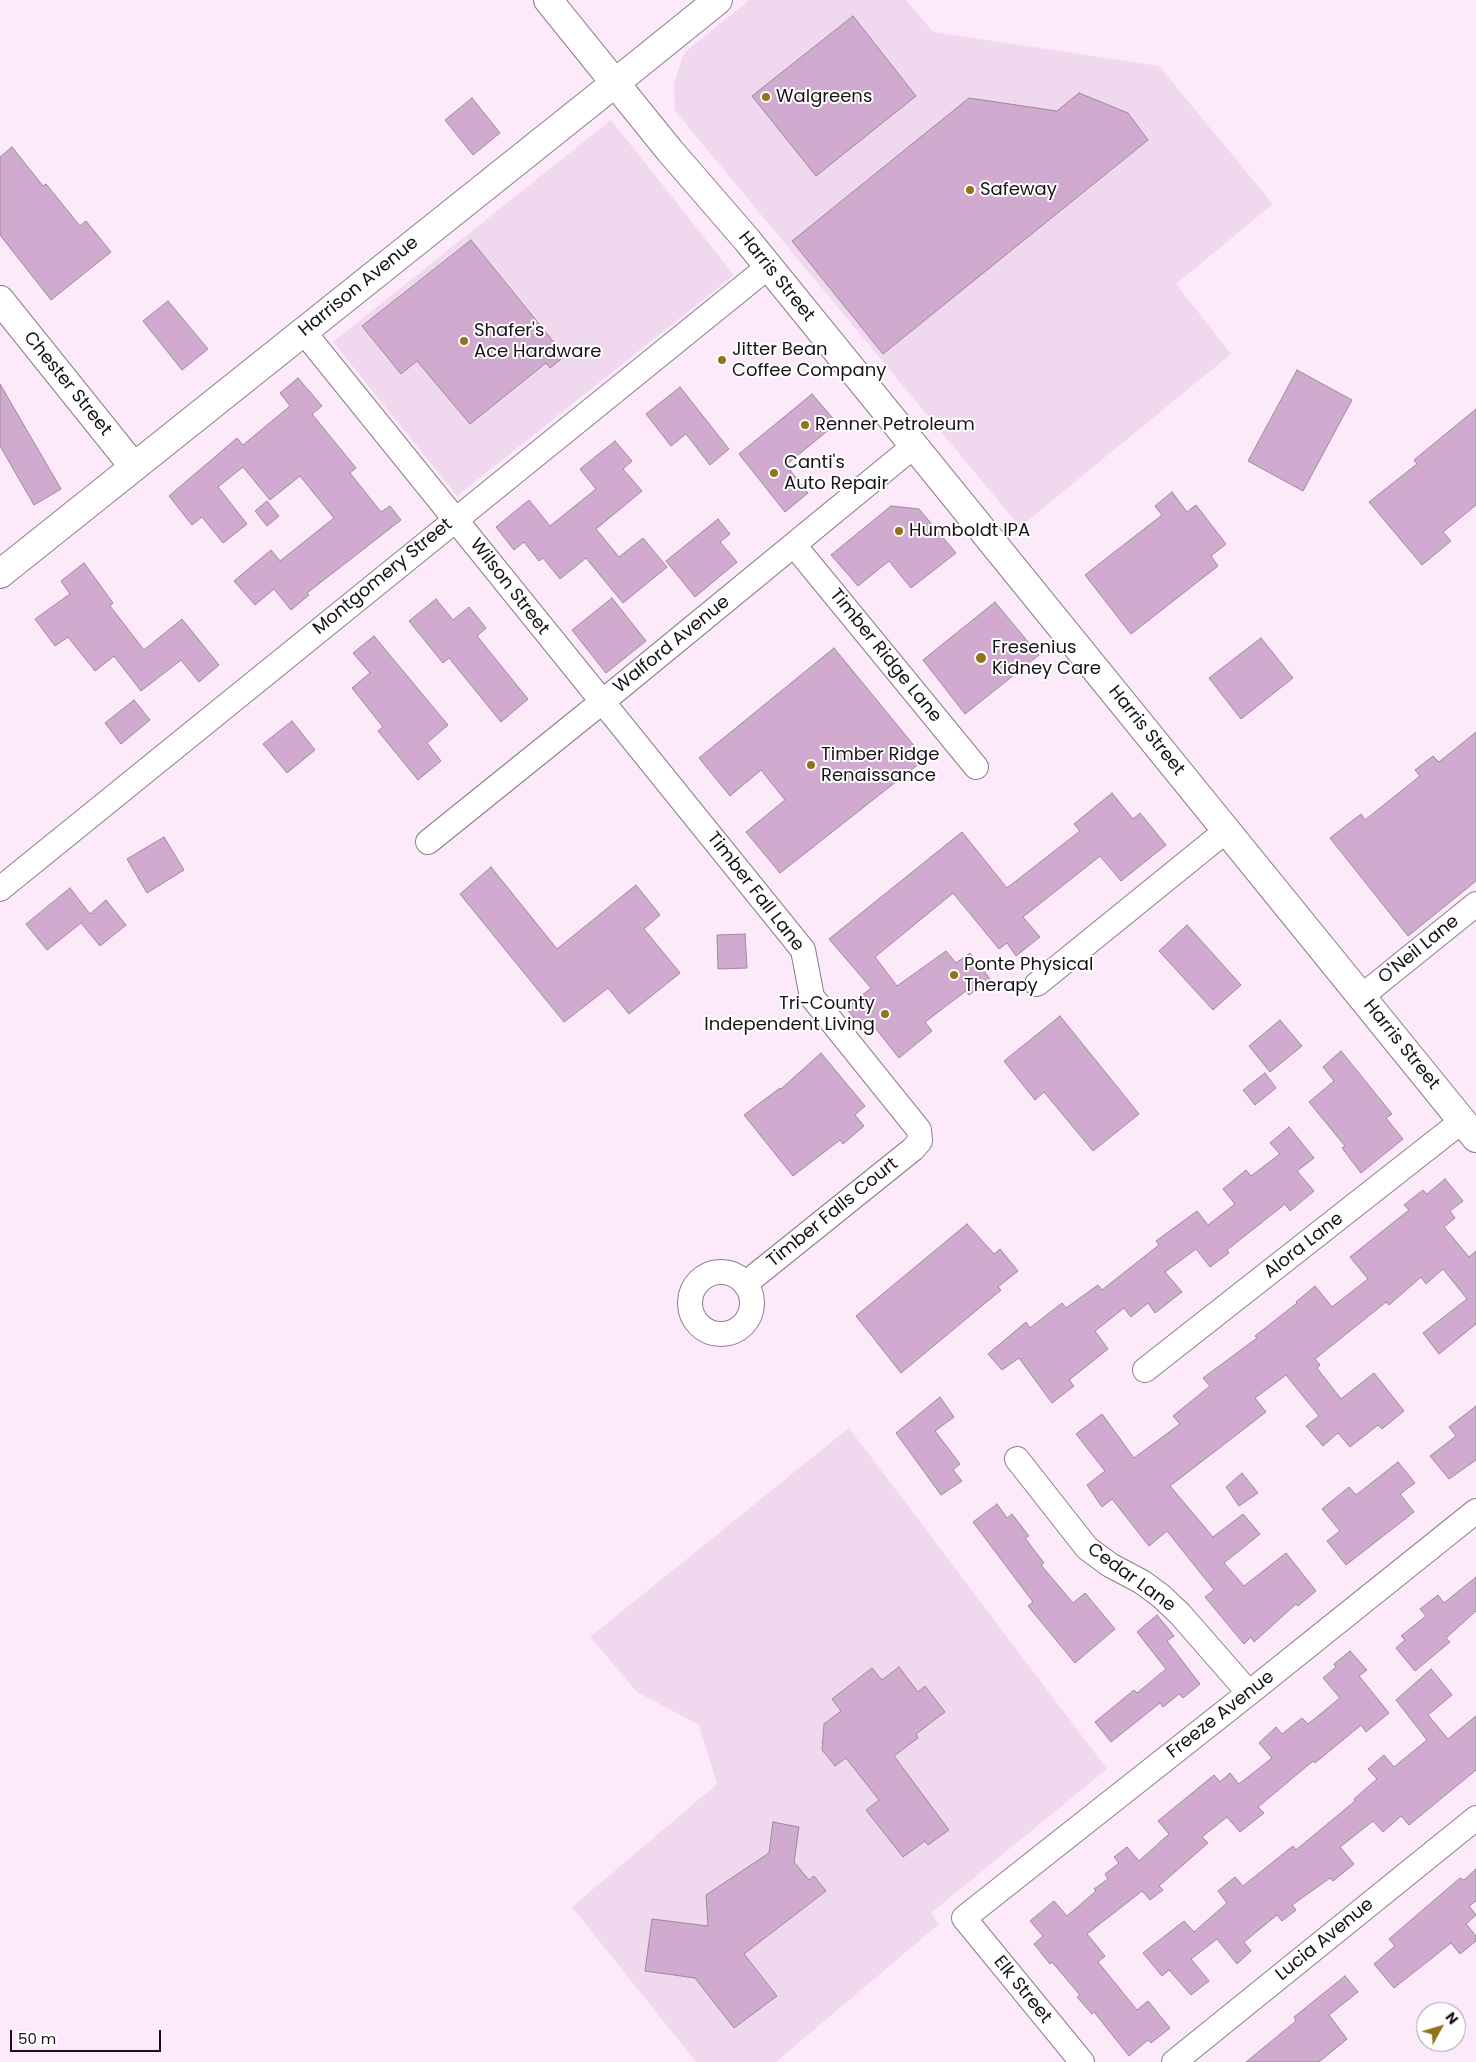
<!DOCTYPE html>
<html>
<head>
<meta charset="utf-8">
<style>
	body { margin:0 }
	#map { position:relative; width:1476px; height:2062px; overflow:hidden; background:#fceafb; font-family:Poppins,sans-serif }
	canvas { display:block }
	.north { position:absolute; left:1416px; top:2002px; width:50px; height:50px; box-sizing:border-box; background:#fff; border:1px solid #a3a0a2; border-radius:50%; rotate:51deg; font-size:14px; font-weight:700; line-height:20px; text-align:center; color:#181217 }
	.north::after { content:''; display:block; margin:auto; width:18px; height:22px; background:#8f7419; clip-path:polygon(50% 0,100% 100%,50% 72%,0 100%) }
	.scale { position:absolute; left:10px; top:2030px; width:151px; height:22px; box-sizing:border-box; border:2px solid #181217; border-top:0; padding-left:6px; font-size:15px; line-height:18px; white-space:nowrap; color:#181217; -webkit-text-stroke:4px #fff; paint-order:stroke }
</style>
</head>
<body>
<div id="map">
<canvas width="1476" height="2062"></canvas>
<div class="north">N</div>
<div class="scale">50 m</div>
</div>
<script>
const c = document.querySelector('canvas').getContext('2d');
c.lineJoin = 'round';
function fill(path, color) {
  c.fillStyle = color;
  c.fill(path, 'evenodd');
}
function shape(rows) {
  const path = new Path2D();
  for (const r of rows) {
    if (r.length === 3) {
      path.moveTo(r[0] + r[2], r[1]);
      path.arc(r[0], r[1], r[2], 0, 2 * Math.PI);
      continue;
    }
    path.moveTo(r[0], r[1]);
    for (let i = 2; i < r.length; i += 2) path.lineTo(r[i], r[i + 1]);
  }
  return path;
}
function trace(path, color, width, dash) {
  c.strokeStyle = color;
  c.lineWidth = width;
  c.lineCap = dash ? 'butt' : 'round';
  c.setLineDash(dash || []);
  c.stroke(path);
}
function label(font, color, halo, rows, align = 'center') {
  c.font = font + ' Poppins,sans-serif';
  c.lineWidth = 4;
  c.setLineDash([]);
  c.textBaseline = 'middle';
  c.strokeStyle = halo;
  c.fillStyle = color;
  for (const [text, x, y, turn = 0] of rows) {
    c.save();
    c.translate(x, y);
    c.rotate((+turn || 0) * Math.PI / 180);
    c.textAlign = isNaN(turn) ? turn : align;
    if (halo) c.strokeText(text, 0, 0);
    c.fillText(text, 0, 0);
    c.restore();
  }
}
fill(shape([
	[749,0,906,0,933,32,1159,66,1273,204,1176,284,1231,354,1020,527,675,111,674,83,684,53],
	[611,120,734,275,457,496,333,342],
	[849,1428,1107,1769,931,1913,939,1924,776,2062,696,2062,572,1907,717,1784,699,1725,637,1692,590,1637]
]), '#f0d9ee');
const building = shape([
	[853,16,916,96,816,176,752,96,853,16],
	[1079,93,1128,113,1148,140,883,354,792,241,969,98,1057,111,1079,93],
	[472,98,500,133,473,155,445,120,472,98],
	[12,147,43,186,46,184,80,226,86,221,111,252,51,300,0,235,0,157,12,147],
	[471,240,565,356,550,368,546,363,470,424,417,361,401,374,362,326,471,240],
	[168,301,208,349,182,370,143,321,168,301],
	[1297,370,1352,400,1303,491,1248,461,1297,370],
	[298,378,322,406,312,414,356,468,350,473,381,512,390,506,401,520,307,593,309,595,291,610,274,589,255,605,234,581,271,550,280,561,334,518,300,476,270,500,243,467,218,487,247,524,223,543,202,517,192,525,169,496,237,438,243,445,290,406,280,393,298,378],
	[0,384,61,489,34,505,0,446,0,384],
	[680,387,729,449,710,465,686,434,671,446,646,414,680,387],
	[812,394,837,423,786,465,808,493,785,512,739,454,812,394],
	[1476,409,1476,505,1443,532,1451,541,1422,565,1369,502,1417,464,1414,460,1476,409],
	[615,441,632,461,623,469,642,491,596,529,619,557,643,538,667,567,623,603,586,558,560,579,543,558,539,561,524,542,514,550,496,527,529,500,550,526,596,489,580,469,615,441],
	[1172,492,1187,512,1196,505,1226,544,1211,556,1218,566,1131,634,1085,575,1162,515,1155,506,1172,492],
	[267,501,279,516,267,526,255,511,267,501],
	[891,506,919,509,956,553,911,588,889,561,858,586,831,555,891,506],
	[718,519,730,534,720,542,737,562,695,597,666,561,718,519],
	[84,563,113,603,110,606,144,650,182,619,219,665,199,682,181,660,141,691,114,656,95,671,68,637,55,646,35,619,70,594,61,581,84,563],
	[612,598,646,641,606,673,572,630,612,598],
	[436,599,453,620,469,607,486,628,477,636,528,699,501,722,449,658,443,663,409,621,436,599],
	[995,602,1039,655,965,714,923,660,995,602],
	[374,636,448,725,427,743,441,761,418,780,378,731,383,727,352,688,370,673,353,653,374,636],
	[1261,638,1293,678,1241,719,1209,678,1261,638],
	[834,648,925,759,780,873,746,832,785,800,761,770,730,796,699,758,834,648],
	[134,700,150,720,121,744,105,723,134,700],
	[292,721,315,750,287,773,263,744,292,721],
	[1476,732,1476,881,1408,936,1330,838,1361,814,1365,820,1420,776,1415,770,1433,756,1439,762,1476,732],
	[1112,793,1133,819,1140,813,1166,845,1121,881,1100,856,1023,917,1040,937,1016,956,1007,943,999,949,953,893,875,957,897,986,946,951,956,963,970,953,990,979,969,995,966,991,925,1022,932,1031,899,1058,869,1020,861,1027,846,1008,871,988,829,939,962,832,1007,888,1080,831,1074,824,1112,793],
	[164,837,184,870,147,893,127,859,164,837],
	[491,867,557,949,636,885,660,915,644,929,680,973,629,1014,608,988,564,1022,460,894,491,867],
	[70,888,90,914,106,900,126,925,100,946,81,923,47,950,26,924,70,888],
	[1187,925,1241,985,1213,1010,1159,951,1187,925],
	[745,934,747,968,718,969,717,935,745,934],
	[1060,1016,1139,1114,1093,1151,1044,1092,1035,1100,1004,1061,1060,1016],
	[1280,1020,1302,1046,1270,1072,1249,1046,1280,1020],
	[1341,1051,1392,1114,1386,1118,1403,1139,1361,1173,1342,1148,1345,1146,1309,1102,1334,1081,1323,1067,1341,1051],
	[821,1053,865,1106,855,1115,864,1126,843,1144,840,1140,793,1176,744,1115,780,1088,781,1089,821,1053],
	[1265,1073,1276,1088,1255,1105,1243,1090,1265,1073],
	[1289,1127,1314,1158,1297,1171,1314,1191,1290,1211,1285,1204,1227,1250,1229,1253,1210,1267,1196,1249,1165,1272,1182,1292,1155,1313,1148,1303,1131,1317,1124,1308,1095,1331,1108,1349,1069,1380,1074,1386,1052,1403,1019,1358,1002,1370,988,1354,1026,1322,1030,1328,1062,1303,1066,1308,1098,1285,1102,1290,1159,1245,1156,1241,1197,1211,1208,1225,1235,1204,1223,1189,1246,1170,1251,1176,1280,1154,1270,1143,1289,1127],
	[1445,1179,1463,1201,1450,1211,1455,1218,1444,1227,1469,1257,1476,1251,1476,1324,1439,1354,1423,1333,1467,1299,1443,1269,1426,1284,1421,1277,1389,1305,1386,1302,1315,1359,1320,1365,1317,1368,1341,1399,1374,1373,1404,1411,1382,1429,1378,1425,1350,1447,1338,1433,1323,1446,1306,1426,1319,1416,1286,1375,1255,1398,1266,1412,1170,1486,1213,1537,1243,1514,1260,1534,1224,1563,1244,1586,1286,1553,1316,1591,1298,1606,1296,1604,1254,1642,1251,1637,1244,1644,1205,1597,1214,1590,1167,1531,1149,1546,1112,1499,1102,1507,1087,1485,1105,1471,1076,1434,1102,1414,1134,1458,1180,1424,1173,1416,1210,1386,1203,1378,1257,1338,1255,1336,1297,1303,1296,1302,1315,1286,1332,1307,1368,1279,1350,1257,1409,1210,1404,1205,1423,1190,1427,1194,1445,1179],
	[967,1224,994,1254,1000,1249,1018,1271,998,1287,1001,1290,901,1373,856,1316,967,1224],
	[940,1397,954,1417,935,1431,960,1464,953,1470,962,1481,941,1495,896,1433,940,1397],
	[1476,1406,1476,1460,1449,1479,1430,1456,1456,1436,1449,1427,1476,1406],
	[1398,1462,1415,1483,1400,1494,1414,1512,1346,1565,1327,1541,1340,1531,1322,1509,1349,1487,1356,1495,1398,1462],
	[1242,1473,1258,1493,1239,1506,1226,1487,1242,1473],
	[997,1504,1007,1518,1012,1514,1029,1536,1025,1538,1044,1563,1041,1565,1073,1603,1085,1593,1115,1629,1075,1663,1028,1606,1033,1602,973,1522,997,1504],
	[1476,1577,1476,1611,1446,1638,1450,1642,1415,1671,1396,1648,1405,1640,1401,1636,1426,1616,1420,1609,1438,1595,1444,1603,1476,1577],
	[1157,1615,1174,1636,1167,1641,1200,1684,1183,1698,1179,1694,1163,1707,1160,1703,1111,1742,1095,1722,1134,1690,1137,1693,1166,1669,1137,1632,1157,1615],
	[1350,1651,1367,1670,1359,1676,1389,1713,1366,1732,1361,1725,1315,1763,1313,1761,1258,1807,1264,1813,1240,1832,1227,1817,1202,1837,1208,1843,1159,1886,1163,1890,1150,1900,1142,1891,1087,1934,1105,1956,1098,1962,1137,2010,1148,2001,1170,2028,1151,2043,1148,2040,1129,2056,1094,2012,1092,2014,1077,1997,1080,1995,1052,1962,1050,1964,1034,1944,1043,1936,1030,1921,1054,1901,1067,1916,1096,1891,1094,1889,1108,1879,1105,1874,1119,1863,1114,1857,1127,1847,1139,1861,1169,1834,1158,1821,1214,1775,1220,1782,1230,1773,1239,1784,1272,1758,1259,1743,1276,1727,1282,1734,1302,1718,1308,1724,1340,1698,1323,1678,1336,1667,1334,1664,1350,1651],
	[899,1667,918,1692,925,1686,945,1712,916,1734,918,1738,894,1756,949,1830,928,1845,925,1841,903,1857,866,1810,879,1800,846,1758,835,1766,822,1750,824,1724,841,1711,832,1699,872,1668,882,1680,899,1667],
	[1431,1669,1452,1695,1428,1715,1448,1739,1476,1716,1476,1770,1409,1825,1401,1816,1383,1832,1373,1821,1340,1847,1354,1864,1333,1881,1330,1878,1292,1905,1296,1910,1282,1921,1277,1915,1244,1942,1251,1951,1237,1964,1217,1939,1191,1959,1209,1981,1191,1995,1169,1970,1162,1976,1143,1953,1184,1921,1194,1932,1227,1903,1218,1891,1235,1877,1243,1886,1293,1846,1296,1850,1355,1801,1354,1799,1377,1779,1368,1769,1384,1755,1394,1767,1427,1740,1396,1700,1431,1669],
	[773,1822,799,1827,794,1862,809,1880,814,1876,826,1891,744,1954,777,1996,734,2028,695,1978,645,1971,652,1919,708,1926,706,1895,769,1853,773,1822],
	[1476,1869,1476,1901,1469,1906,1476,1915,1466,1924,1476,1936,1476,1941,1460,1954,1451,1943,1394,1988,1374,1964,1395,1946,1389,1939,1460,1878,1464,1880,1476,1869],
	[1345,1976,1358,1992,1329,2015,1347,2039,1319,2062,1246,2062,1296,2021,1294,2017,1345,1976]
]);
fill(building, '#d1aacf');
trace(building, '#9b8b9a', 1);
const minor = shape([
	[303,331,803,950,812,997,919,1130,920,1141,913,1149,745,1284],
	[794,545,976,767],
	[428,842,618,689,914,446],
	[0,889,768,267],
	[1037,984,1227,830],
	[1362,996,1476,904],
	[721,1303,31],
	[1145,1370,1462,1121],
	[1017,1459,1087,1548,1110,1565,1142,1582,1161,1596,1180,1614,1249,1693],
	[1082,2062,964,1918,1249,1693,1476,1511],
	[1174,2062,1476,1818]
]);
const tertiary = shape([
	[0,300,134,467],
	[0,574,615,83]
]);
const secondary = shape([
	[548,0,670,151,747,240,1476,1138],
	[615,83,718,0]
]);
trace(minor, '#8c7d8b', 26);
trace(tertiary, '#8c7d8b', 30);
trace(secondary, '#8c7d8b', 30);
trace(minor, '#fff', 24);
trace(tertiary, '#fff', 28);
trace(secondary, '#fff', 28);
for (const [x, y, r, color] of [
	[766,97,5,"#8f7419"],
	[970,190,5,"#8f7419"],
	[464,341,5,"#8f7419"],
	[722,360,5,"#8f7419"],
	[805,425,5,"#8f7419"],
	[774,473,5,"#8f7419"],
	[899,531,5,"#8f7419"],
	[981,658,6,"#8f7419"],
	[811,765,5,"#8f7419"],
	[954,975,5,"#8f7419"],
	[885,1014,5,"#8f7419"]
]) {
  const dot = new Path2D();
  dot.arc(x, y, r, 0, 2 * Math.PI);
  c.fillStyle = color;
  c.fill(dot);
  trace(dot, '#fff', 2);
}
label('18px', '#181217', '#fff', [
	["Walgreens",776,97],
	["Safeway",980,190],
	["Shafer's",474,331],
	["Ace Hardware",474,352],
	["Jitter Bean",732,350],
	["Coffee Company",732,371],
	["Renner Petroleum",815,425],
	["Canti's",784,463],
	["Auto Repair",784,484],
	["Humboldt IPA",909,531],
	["Fresenius",992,648],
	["Kidney Care",992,669],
	["Timber Ridge",821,755],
	["Renaissance",821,776],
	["Ponte Physical",964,965],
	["Therapy",964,986],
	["Tri-County",875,1004,"right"],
	["Independent Living",875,1025,"right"]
], 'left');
label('18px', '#181217', '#fff', [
	["Harris Street",776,277,51],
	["Harrison Avenue",359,287,-39],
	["Chester Street",67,384,51],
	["Montgomery Street",383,577,-39],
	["Wilson Street",509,587,52],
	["Walford Avenue",672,645,-39],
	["Timber Ridge Lane",885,656,51],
	["Harris Street",1146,731,51],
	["Timber Fall Lane",755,892,52],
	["O'Neil Lane",1419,950,-39],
	["Harris Street",1401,1045,51],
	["Timber Falls Court",833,1213,-39],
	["Alora Lane",1304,1246,-38],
	["Cedar Lane",1131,1578,36],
	["Freeze Avenue",1221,1715,-38],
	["Lucia Avenue",1325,1940,-39],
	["Elk Street",1022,1990,51]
]);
</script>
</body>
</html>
